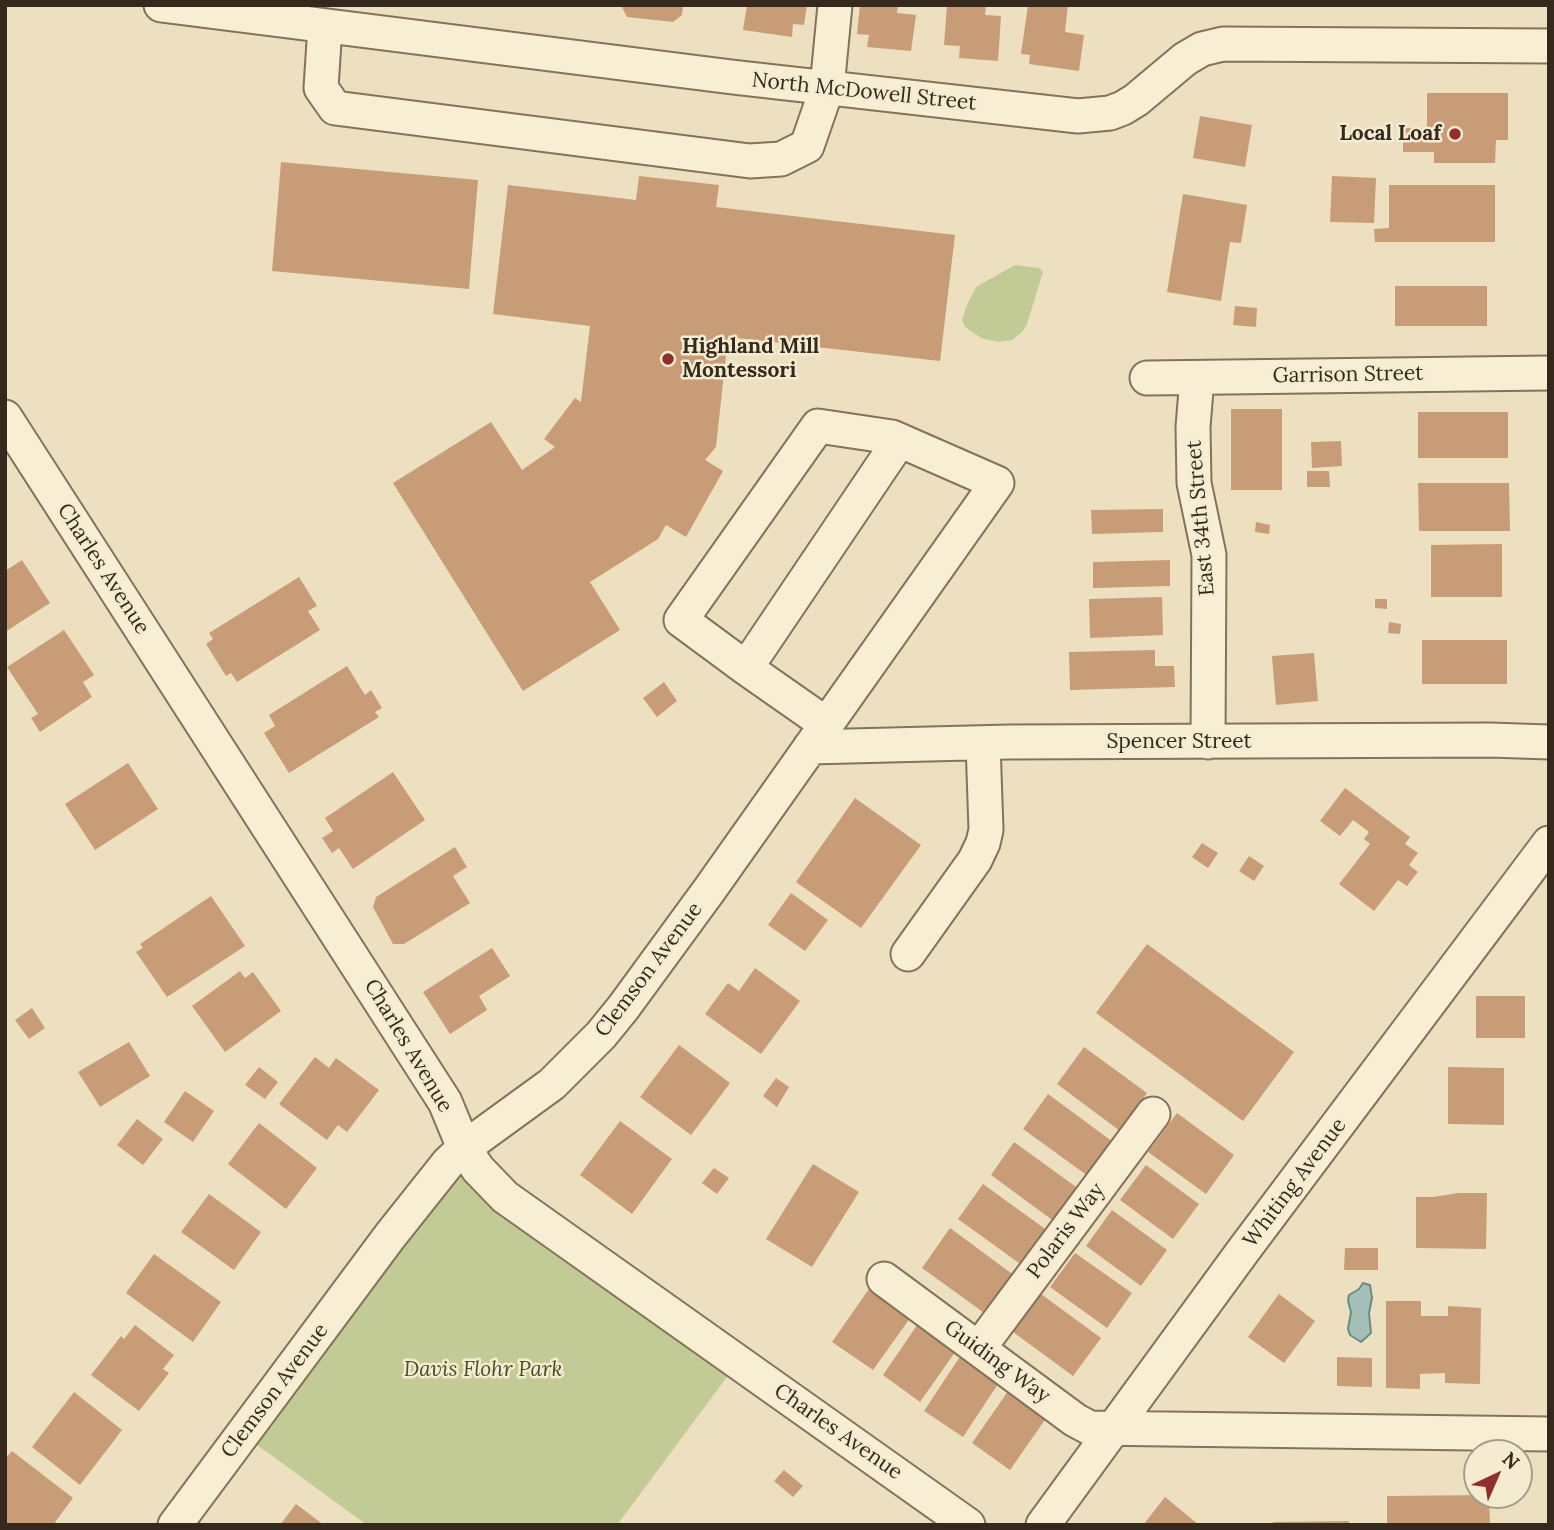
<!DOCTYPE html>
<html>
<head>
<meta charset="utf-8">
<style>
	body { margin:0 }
	#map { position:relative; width:1554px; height:1530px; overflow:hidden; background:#ece0c1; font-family:Lora,serif }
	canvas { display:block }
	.frame { position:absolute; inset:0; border:7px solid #35291d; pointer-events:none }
	.north { position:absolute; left:1463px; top:1439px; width:70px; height:70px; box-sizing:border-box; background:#f4ebd0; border:2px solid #a89d88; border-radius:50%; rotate:44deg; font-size:19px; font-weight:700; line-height:28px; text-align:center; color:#35291d }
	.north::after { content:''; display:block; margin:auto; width:24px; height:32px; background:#922e2b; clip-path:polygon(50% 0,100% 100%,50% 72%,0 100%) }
</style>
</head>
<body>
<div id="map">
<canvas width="1554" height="1530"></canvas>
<div class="frame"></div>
<div class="north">N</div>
</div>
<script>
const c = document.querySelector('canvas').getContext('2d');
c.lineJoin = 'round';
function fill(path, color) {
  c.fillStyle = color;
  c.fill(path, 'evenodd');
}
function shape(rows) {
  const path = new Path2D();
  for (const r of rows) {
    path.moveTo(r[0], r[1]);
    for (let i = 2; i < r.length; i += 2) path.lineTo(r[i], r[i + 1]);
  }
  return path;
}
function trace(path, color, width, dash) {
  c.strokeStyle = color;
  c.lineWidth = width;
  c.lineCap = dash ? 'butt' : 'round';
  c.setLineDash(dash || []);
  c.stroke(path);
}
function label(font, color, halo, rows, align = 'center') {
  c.font = font + ' Lora,serif';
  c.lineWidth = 5;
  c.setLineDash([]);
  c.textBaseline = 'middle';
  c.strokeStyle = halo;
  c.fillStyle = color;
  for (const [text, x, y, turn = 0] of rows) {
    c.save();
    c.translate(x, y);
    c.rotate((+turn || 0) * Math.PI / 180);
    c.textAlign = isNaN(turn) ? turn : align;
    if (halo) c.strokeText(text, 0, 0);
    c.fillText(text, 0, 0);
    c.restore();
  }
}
fill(shape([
	[1015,265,1039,268,1043,272,1027,324,1022,332,1012,340,999,342,981,338,965,327,962,320,966,307,976,287],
	[464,1148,738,1362,617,1525,367,1525,242,1434]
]), '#c2ca95');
const water = shape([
	[1363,1283,1370,1285,1372,1298,1369,1313,1371,1333,1361,1342,1350,1335,1348,1329,1351,1312,1348,1301,1349,1295,1359,1289,1363,1283]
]);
fill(water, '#a3bfb7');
trace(water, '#6b8c85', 2);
fill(shape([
	[621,5,683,5,682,15,673,22,627,17],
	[747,5,807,5,804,25,793,24,792,37,743,30],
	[860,5,898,5,897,13,916,15,911,51,867,47,869,35,857,34],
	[947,5,986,5,985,15,1001,16,998,61,959,58,960,46,944,45],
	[1028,5,1068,5,1065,32,1084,35,1079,71,1029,64,1030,55,1021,54],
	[1427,93,1508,93,1508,140,1496,140,1495,163,1434,163,1434,152,1403,152,1403,128,1427,128],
	[1200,116,1252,125,1245,167,1193,158],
	[281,162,478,180,469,289,272,271],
	[639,176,719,185,716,207,955,235,940,361,728,337,716,447,705,460,723,471,686,537,666,525,658,539,590,582,620,630,523,691,393,483,491,422,522,470,555,447,544,439,575,398,581,402,590,326,493,314,508,185,636,200],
	[1332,176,1376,178,1374,223,1330,222],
	[1389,185,1495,185,1495,242,1375,242,1374,229,1389,228],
	[1183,194,1247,205,1241,243,1230,242,1221,301,1167,292],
	[1395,286,1487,286,1487,326,1395,326],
	[1235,306,1257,308,1256,327,1233,325],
	[1231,409,1282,409,1282,490,1231,490],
	[1418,412,1508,412,1508,458,1418,458],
	[1341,441,1342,466,1312,468,1311,442],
	[1307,471,1329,471,1330,487,1307,487],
	[1418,483,1509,483,1510,531,1419,531],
	[1163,509,1163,532,1092,534,1091,510],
	[1256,522,1270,525,1269,534,1255,532],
	[1502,544,1502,597,1431,597,1431,545],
	[22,560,50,603,5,632,5,571],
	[1170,560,1170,586,1093,588,1093,562],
	[299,577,317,606,308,611,320,630,237,682,231,673,226,676,206,644,213,639,209,633],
	[1162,597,1163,635,1090,638,1089,599],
	[1375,599,1387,599,1387,609,1375,608],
	[1389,622,1401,624,1400,634,1388,633],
	[64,630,94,675,83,682,92,697,40,732,31,718,38,714,7,667],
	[1422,640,1507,640,1507,684,1422,684],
	[1155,650,1155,666,1174,666,1175,687,1070,690,1069,652],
	[1314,653,1318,701,1276,705,1272,656],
	[347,666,365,695,371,690,382,708,375,712,379,717,289,773,264,733,275,726,269,715],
	[664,682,677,701,657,717,643,698],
	[128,763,158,809,95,850,65,804],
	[393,772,425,820,353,869,339,848,332,853,322,838,333,831,325,818],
	[1345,788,1410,837,1405,844,1418,853,1409,865,1418,872,1407,886,1398,880,1374,911,1339,884,1370,844,1364,839,1369,832,1353,820,1340,836,1320,821],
	[855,798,921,845,861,928,796,882],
	[1202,843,1218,853,1208,868,1192,857],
	[455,847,467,867,453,876,470,903,404,944,393,944,373,907,376,897],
	[1249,856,1264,866,1254,881,1239,871],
	[791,893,828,920,805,951,768,925],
	[211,896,245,946,167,997,136,952,143,948,140,944],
	[1147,944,1294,1052,1243,1121,1096,1013],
	[492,948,510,976,479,996,487,1010,450,1034,423,992],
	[755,968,800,1001,761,1054,705,1014,728,983,739,991],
	[240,971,245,978,253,972,281,1011,225,1052,192,1006],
	[1476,996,1525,996,1525,1038,1476,1038],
	[32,1008,45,1028,29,1039,15,1020],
	[129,1042,150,1076,100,1107,78,1072],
	[679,1045,730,1083,691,1135,640,1097],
	[1084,1047,1147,1093,1120,1131,1057,1084],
	[315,1057,329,1068,336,1058,379,1090,347,1132,338,1125,327,1140,279,1104],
	[259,1067,278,1082,265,1099,245,1085],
	[1448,1067,1504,1068,1504,1125,1448,1124],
	[776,1078,789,1087,777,1107,763,1096],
	[185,1091,214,1111,193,1142,164,1122],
	[1048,1094,1113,1142,1088,1176,1023,1129],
	[1177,1113,1234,1155,1206,1194,1148,1152],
	[137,1119,163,1139,143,1165,117,1145],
	[620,1121,672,1159,632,1214,580,1175],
	[259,1123,317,1168,286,1209,228,1164],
	[1014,1142,1079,1189,1055,1222,991,1175],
	[813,1164,859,1192,812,1267,766,1239],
	[1146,1165,1199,1204,1173,1239,1120,1200],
	[714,1168,729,1178,717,1194,702,1183],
	[983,1184,1048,1231,1023,1266,958,1219],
	[1458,1193,1487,1193,1486,1249,1416,1248,1416,1197,1433,1197],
	[209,1194,261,1232,234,1270,181,1232],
	[1112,1210,1167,1250,1141,1286,1086,1246],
	[950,1228,1015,1276,987,1315,922,1268],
	[1345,1248,1378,1248,1378,1270,1344,1270],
	[1075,1253,1132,1293,1107,1328,1050,1287],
	[154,1254,221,1302,193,1342,126,1293],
	[871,1286,913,1314,873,1370,832,1342],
	[1041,1294,1101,1338,1073,1376,1013,1332],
	[1279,1294,1315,1321,1284,1363,1248,1337],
	[1386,1301,1421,1301,1421,1316,1448,1316,1448,1306,1481,1308,1480,1384,1445,1383,1445,1373,1420,1374,1420,1389,1386,1388],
	[920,1321,958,1348,920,1402,883,1375],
	[135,1325,174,1355,163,1369,169,1373,139,1411,91,1375,121,1336,124,1339],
	[963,1352,1002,1378,963,1437,924,1411],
	[1337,1357,1372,1358,1372,1387,1337,1386],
	[1011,1387,1049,1414,1010,1470,972,1443],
	[74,1392,122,1430,80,1485,32,1447],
	[12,1451,73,1498,55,1522,59,1525,5,1524,5,1459],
	[784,1470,803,1486,793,1497,774,1481],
	[1489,1495,1490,1525,1387,1525,1387,1496],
	[1165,1497,1199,1525,1143,1525],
	[296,1504,324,1525,280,1525],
	[1349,1521,1349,1525,1273,1525,1273,1522]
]), '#c99c78');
const minor = shape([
	[161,5,732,77,1078,116,1110,113,1123,108,1136,100,1185,59,1202,49,1223,44,1549,46],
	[325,26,321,88,335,108,750,161,781,159,807,146,827,88,835,5],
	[1147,378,1549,373],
	[1197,378,1193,427,1194,483,1209,555,1208,742],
	[5,417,445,1102,464,1148,478,1169,505,1197,968,1525],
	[746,668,826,724],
	[810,747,1009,742,1490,740,1549,742],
	[908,954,975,860,983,843,986,830,983,743],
	[884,1279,1075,1420,1090,1428,1549,1434],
	[979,1348,1153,1114],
	[175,1525,390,1236,448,1163,464,1148,552,1084,601,1035,623,1008,710,889,997,483,892,437,818,426,681,620,746,668,899,441],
	[1043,1525,1243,1251,1549,843]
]);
trace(minor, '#857259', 37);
trace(minor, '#f7eed4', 33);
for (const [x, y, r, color] of [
	[1455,134,7,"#922e2b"],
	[668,359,7,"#922e2b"]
]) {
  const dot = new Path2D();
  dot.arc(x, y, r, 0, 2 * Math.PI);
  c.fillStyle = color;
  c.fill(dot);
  trace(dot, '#f4ebd0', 2.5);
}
label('21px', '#35291d', '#f4ebd0', [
	["North McDowell Street",864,92,6],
	["Garrison Street",1348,375,-1],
	["East 34th Street",1201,518,-95],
	["Charles Avenue",103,569,57],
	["Spencer Street",1179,742],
	["Clemson Avenue",649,970,-53],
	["Charles Avenue",408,1046,59],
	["Whiting Avenue",1295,1183,-53],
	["Polaris Way",1066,1231,-53],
	["Guiding Way",997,1362,36],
	["Clemson Avenue",275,1391,-53],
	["Charles Avenue",838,1432,35]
]);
label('bold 21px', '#35291d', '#f4ebd0', [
	["Local Loaf",1441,134],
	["Highland Mill",682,347,"left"],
	["Montessori",682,371,"left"]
], 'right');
label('italic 21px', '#445124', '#f4ebd0', [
	["Davis Flohr Park",483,1370]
]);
</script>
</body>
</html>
